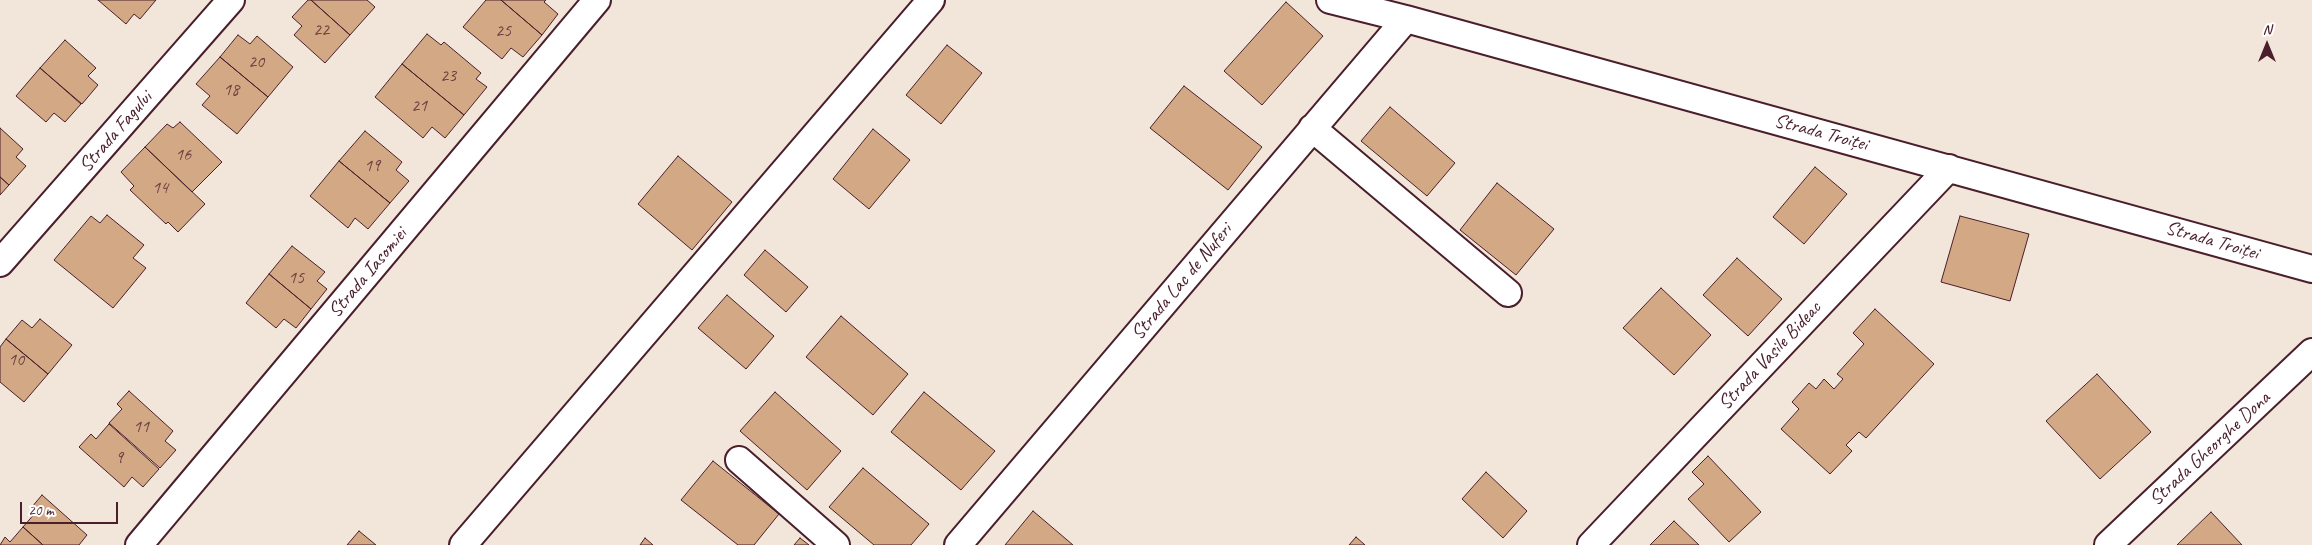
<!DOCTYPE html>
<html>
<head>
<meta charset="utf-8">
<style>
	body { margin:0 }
	#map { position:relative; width:2312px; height:545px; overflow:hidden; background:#f2e5da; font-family:Caveat,sans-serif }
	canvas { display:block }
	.north { position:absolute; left:2242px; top:20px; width:50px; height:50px; -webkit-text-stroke:4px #fff; paint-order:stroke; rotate:0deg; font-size:14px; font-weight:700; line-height:20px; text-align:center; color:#4a1f2b }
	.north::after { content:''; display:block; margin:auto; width:18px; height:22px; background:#4a1f2b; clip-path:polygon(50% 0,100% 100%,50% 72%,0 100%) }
	.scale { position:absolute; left:20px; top:502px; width:98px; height:22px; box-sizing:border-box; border:2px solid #4a1f2b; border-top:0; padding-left:6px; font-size:15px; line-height:18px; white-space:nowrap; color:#4a1f2b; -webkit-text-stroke:4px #fff; paint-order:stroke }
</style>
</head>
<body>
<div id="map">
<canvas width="2312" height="545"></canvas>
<div class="north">N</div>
<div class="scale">20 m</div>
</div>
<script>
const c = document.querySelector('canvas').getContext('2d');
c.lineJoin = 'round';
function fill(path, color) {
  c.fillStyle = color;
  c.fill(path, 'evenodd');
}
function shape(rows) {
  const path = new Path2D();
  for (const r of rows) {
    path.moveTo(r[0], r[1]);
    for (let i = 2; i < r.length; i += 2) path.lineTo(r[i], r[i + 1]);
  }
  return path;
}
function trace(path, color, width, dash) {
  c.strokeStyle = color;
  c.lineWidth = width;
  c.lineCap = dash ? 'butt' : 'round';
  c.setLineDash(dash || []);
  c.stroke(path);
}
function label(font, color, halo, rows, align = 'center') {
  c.font = font + ' Caveat,sans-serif';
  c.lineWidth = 5;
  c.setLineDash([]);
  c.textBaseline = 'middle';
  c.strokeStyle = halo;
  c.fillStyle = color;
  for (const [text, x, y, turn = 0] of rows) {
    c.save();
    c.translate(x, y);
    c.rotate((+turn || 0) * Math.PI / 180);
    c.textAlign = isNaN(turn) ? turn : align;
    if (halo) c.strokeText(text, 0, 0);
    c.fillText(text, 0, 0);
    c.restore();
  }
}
const building = shape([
	[98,0,156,0,140,19,134,14,126,24,98,0],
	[308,0,311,0,350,35,325,63,294,35,302,26,292,17,308,0],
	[311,0,367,0,375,7,350,35,311,0],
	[486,0,501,0,542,35,523,57,511,48,502,59,463,27,486,0],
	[501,0,546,0,544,2,558,14,542,35,501,0],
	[1286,2,1323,36,1262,105,1224,71,1286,2],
	[427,34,441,45,444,42,481,73,476,79,487,87,464,115,402,64,427,34],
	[238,35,250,44,257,36,293,67,268,97,220,57,238,35],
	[65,40,96,68,88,76,98,85,82,104,40,68,65,40],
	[947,45,982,73,941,124,906,95,947,45],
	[220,57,268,97,237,134,202,105,210,96,196,84,220,57],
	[402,64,464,115,445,138,432,127,423,138,375,97,402,64],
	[40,68,81,104,65,122,54,113,46,122,16,96,40,68],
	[1184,86,1262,147,1228,190,1150,128,1184,86],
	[1390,107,1455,163,1427,196,1361,141,1390,107],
	[180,122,222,162,192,192,145,147,167,124,173,128,180,122],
	[0,128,23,149,16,157,26,166,9,185,0,177,0,128],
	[873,129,910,160,869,209,833,179,873,129],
	[365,131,402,162,396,170,409,181,390,203,339,161,365,131],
	[145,147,205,204,178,232,168,222,166,224,130,190,134,186,121,172,145,147],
	[678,156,732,202,692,250,638,204,678,156],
	[339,161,390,203,368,229,355,218,348,228,310,196,339,161],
	[1815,167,1847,194,1804,244,1773,217,1815,167],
	[0,177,9,185,0,195,0,177],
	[1497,183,1554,229,1516,275,1460,230,1497,183],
	[107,215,144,245,133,258,146,268,113,308,54,260,91,216,100,223,107,215],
	[1960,216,2029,234,2010,301,1941,282,1960,216],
	[292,246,325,272,317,281,327,289,311,309,269,274,292,246],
	[765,250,808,287,786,312,744,275,765,250],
	[1737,258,1782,299,1748,336,1703,295,1737,258],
	[269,274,311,309,296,328,284,319,276,328,246,303,269,274],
	[1661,288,1711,335,1674,375,1623,328,1661,288],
	[727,295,774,336,746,369,698,328,727,295],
	[1875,309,1934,364,1866,438,1859,432,1846,445,1852,451,1830,474,1781,429,1799,409,1792,402,1809,383,1816,389,1824,379,1834,389,1843,379,1837,374,1864,344,1853,333,1875,309],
	[841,316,908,374,873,415,806,357,841,316],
	[40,319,72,345,48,374,6,339,22,320,32,328,40,319],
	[6,339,48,374,24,402,0,382,0,347,6,339],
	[2097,374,2151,432,2100,479,2046,421,2097,374],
	[129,391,173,431,165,441,176,450,160,468,109,423,122,409,117,404,129,391],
	[775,392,841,451,807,490,740,431,775,392],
	[924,392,995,451,961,490,891,432,924,392],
	[109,424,159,469,143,487,132,477,124,487,79,447,91,434,96,439,109,424],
	[1708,456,1761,512,1729,542,1688,499,1704,484,1692,472,1708,456],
	[713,461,779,514,754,545,738,545,681,500,713,461],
	[863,468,929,524,911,545,874,545,829,507,863,468],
	[1486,472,1527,511,1503,538,1462,499,1486,472],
	[42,495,87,535,79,545,43,545,23,527,36,512,31,508,42,495],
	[1033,511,1073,545,1005,545,1033,511],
	[2211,512,2242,545,2177,545,2211,512],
	[1674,521,1699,545,1650,545,1674,521],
	[23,527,43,545,0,545,5,537,10,542,23,527],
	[359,531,376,545,347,545,359,531],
	[1356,537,1365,545,1349,545,1356,537],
	[645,538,653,545,640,545,645,538],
	[800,538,809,545,794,545,800,538]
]);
fill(building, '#d3a884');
trace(building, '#4a1f2b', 1);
const street = shape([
	[1330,0,1406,19,2312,269],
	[1312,128,1508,293],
	[0,263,231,0],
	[739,460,836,545],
	[139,545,597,0],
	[463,545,931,0],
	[958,545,1406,19],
	[1591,545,1949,168],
	[2108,545,2312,352]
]);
trace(street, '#4a1f2b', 30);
trace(street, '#fff', 26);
label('18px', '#6c4141', null, [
	["22",321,30],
	["25",503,31],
	["20",256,62],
	["23",448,76],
	["18",231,90],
	["21",419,106],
	["16",183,155],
	["19",372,166],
	["14",160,188],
	["15",296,278],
	["10",16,360],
	["11",141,427],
	["9",119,458]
]);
label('20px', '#4a1f2b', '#fff', [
	["Strada Fagului",116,132,-49],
	["Strada Troiței",1821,133,15],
	["Strada Troiței",2212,241,16],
	["Strada Iasomiei",368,273,-50],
	["Strada Lac de Nuferi",1182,282,-50],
	["Strada Vasile Bideac",1770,356,-47],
	["Strada Gheorghe Dona",2210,449,-43]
]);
</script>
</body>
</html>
